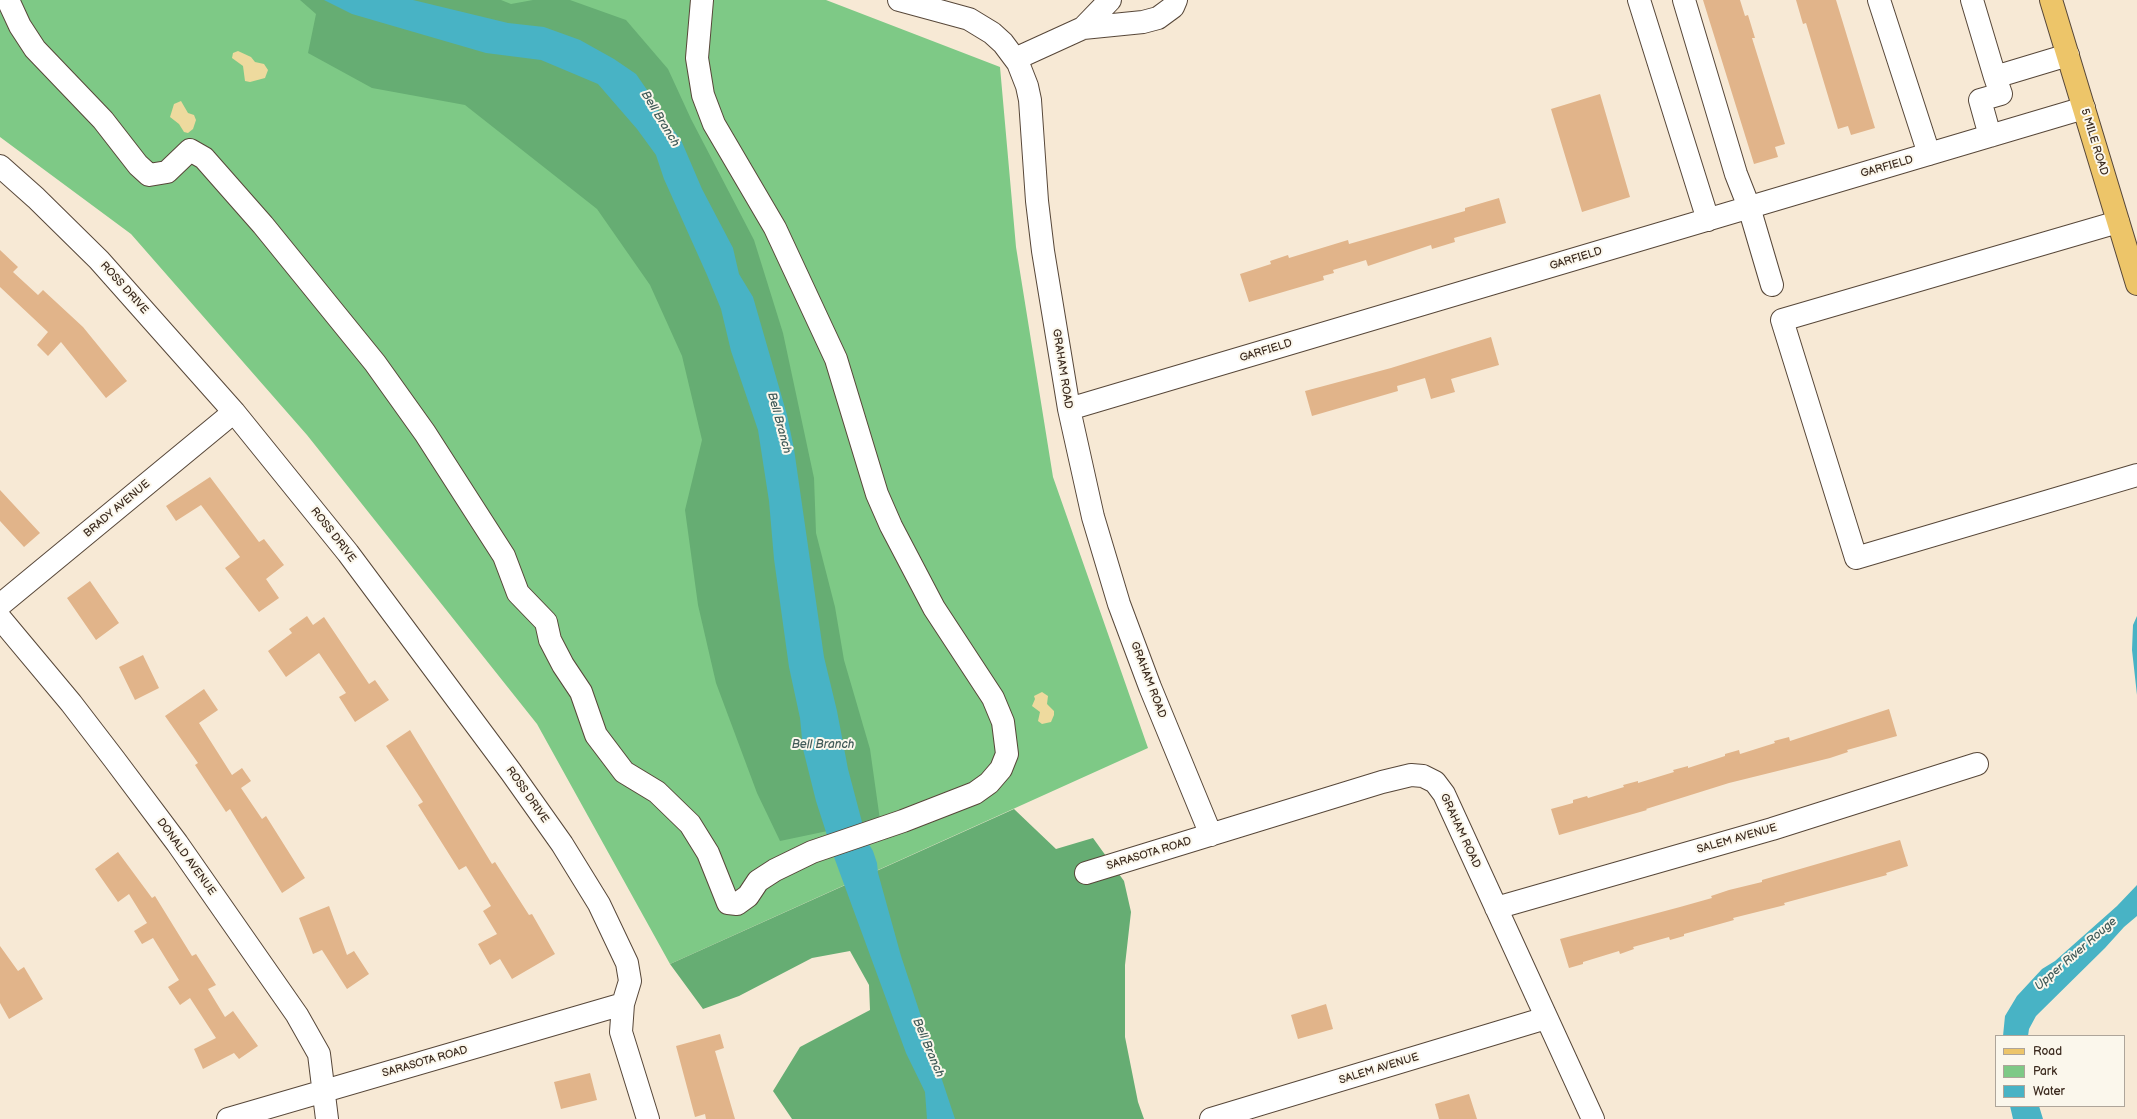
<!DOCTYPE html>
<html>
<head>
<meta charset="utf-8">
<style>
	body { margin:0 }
	#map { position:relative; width:2137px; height:1119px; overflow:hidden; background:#f7e9d5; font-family:"Balsamiq Sans",sans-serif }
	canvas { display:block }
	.legend { position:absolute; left:1995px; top:1035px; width:130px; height:72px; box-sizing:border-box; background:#fbf7ec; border:1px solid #aea59a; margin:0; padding:5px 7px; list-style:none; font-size:12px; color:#3b2a1e }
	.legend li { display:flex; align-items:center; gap:8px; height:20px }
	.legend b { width:20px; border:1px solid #aea59a }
</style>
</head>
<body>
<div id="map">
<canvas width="2137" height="1119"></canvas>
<ul class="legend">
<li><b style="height:5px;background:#edc569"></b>Road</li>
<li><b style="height:11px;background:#7ec986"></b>Park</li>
<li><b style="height:11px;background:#48b3c5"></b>Water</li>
</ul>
</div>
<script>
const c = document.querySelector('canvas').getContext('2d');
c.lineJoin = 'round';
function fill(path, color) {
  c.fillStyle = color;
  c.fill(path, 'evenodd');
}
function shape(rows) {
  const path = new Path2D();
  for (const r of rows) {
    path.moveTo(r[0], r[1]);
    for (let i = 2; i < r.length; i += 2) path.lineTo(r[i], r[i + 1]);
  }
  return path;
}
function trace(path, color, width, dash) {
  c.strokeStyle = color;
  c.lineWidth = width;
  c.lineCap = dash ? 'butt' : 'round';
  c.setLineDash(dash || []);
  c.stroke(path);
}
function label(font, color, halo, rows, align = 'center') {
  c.font = font + ' "Balsamiq Sans",sans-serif';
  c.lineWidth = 4;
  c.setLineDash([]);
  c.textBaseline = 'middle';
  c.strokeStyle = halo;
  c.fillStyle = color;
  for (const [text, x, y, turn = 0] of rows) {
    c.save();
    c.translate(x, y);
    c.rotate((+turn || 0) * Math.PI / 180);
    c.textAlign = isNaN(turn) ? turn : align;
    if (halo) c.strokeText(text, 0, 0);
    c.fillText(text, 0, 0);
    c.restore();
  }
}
fill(shape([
	[0,0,826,0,1000,67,1016,247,1053,477,1148,748,670,964,537,724,307,435,131,234,0,137]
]), '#7ec986');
fill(shape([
	[300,0,501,0,511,4,533,0,570,0,626,20,668,69,691,119,754,240,783,333,814,478,816,533,835,607,844,660,870,749,880,820,780,841,757,793,716,683,698,605,685,510,702,440,682,356,650,285,597,209,465,105,372,88,308,53,316,14],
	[1014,809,1056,849,1093,838,1124,881,1131,912,1125,965,1125,1037,1138,1102,1144,1119,792,1119,773,1091,800,1047,870,1010,869,985,850,951,812,958,739,996,703,1009,670,964]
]), '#66ad73');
fill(shape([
	[238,51,251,57,255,62,264,64,268,70,265,78,250,82,245,81,243,66,232,58,233,53],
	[181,101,188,113,194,115,196,120,193,129,188,133,184,132,179,124,170,117,174,104],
	[1042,692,1048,696,1047,704,1054,711,1054,715,1051,722,1042,724,1038,721,1040,712,1032,706,1035,699,1034,696]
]), '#eeda9e');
fill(shape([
	[324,0,413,0,508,23,544,27,580,40,614,59,636,74,654,100,659,112,681,140,702,189,733,248,739,274,753,297,787,415,794,449,824,657,837,711,848,769,867,841,873,851,877,863,878,873,901,956,955,1119,927,1119,925,1092,906,1053,834,857,816,801,803,749,800,718,789,667,774,559,769,501,758,430,731,351,721,309,707,275,664,179,656,155,637,129,598,84,541,60,486,53,352,14],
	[2137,616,2137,695,2132,650,2133,625],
	[2137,885,2137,916,2124,927,2105,948,2036,1016,2029,1029,2028,1036,2003,1036,2005,1016,2017,996,2042,969,2055,961,2117,906],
	[2010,1106,2039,1106,2043,1119,2013,1119]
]), '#48b3c5');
fill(shape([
	[1703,0,1740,0,1745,16,1748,15,1755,38,1752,38,1785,144,1775,147,1778,157,1754,164],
	[1796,0,1836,0,1875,128,1851,135,1848,126,1838,129,1806,23,1803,24],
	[1600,94,1630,197,1582,212,1551,109],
	[1499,198,1506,223,1454,238,1455,242,1432,249,1431,245,1368,266,1366,260,1333,270,1334,273,1323,276,1324,280,1249,302,1240,274,1271,264,1270,261,1288,255,1289,258,1348,240,1349,244,1465,211,1465,208],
	[0,250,18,267,13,272,38,295,43,290,83,327,127,381,106,398,61,342,48,356,37,345,48,332,0,287],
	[1491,337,1499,365,1451,379,1455,392,1431,399,1425,378,1397,386,1398,391,1312,416,1305,391,1391,368],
	[210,477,259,542,264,539,284,565,266,579,279,598,259,612,225,568,240,557,201,505,176,521,166,506],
	[0,490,40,533,24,547,0,521],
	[90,581,119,623,96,640,67,598],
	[307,616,313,625,324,617,369,684,375,680,389,700,355,722,339,697,346,693,319,653,286,677,268,651,292,633,289,629],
	[143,655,159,688,135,700,119,667],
	[204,689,218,710,199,723,232,775,242,768,251,781,241,788,262,819,266,816,305,878,282,893,230,809,226,812,195,765,198,763,165,716],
	[1889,709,1897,736,1847,750,1848,752,1830,758,1729,783,1646,809,1647,810,1559,835,1551,809,1573,803,1573,800,1587,796,1588,798,1624,787,1623,785,1638,781,1638,783,1674,772,1673,770,1688,766,1688,768,1725,756,1725,754,1739,750,1740,754,1775,743,1774,741,1789,737,1790,741],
	[410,730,492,864,495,862,529,915,532,914,555,954,512,979,500,959,490,965,478,944,497,934,483,911,491,906,466,866,459,870,418,805,423,802,386,746],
	[1900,840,1908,866,1886,873,1887,875,1784,903,1785,905,1733,918,1734,920,1684,934,1684,936,1670,940,1669,937,1633,947,1634,949,1620,954,1619,951,1583,962,1583,964,1569,968,1560,939,1680,907,1712,898,1711,896,1729,890,1762,882,1762,880],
	[118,852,152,898,155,896,192,956,196,954,216,985,208,989,225,1017,233,1011,258,1046,239,1059,234,1053,203,1069,194,1049,216,1038,190,998,180,1005,168,987,179,980,153,938,142,944,134,931,147,923,129,894,118,902,95,869],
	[329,906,347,955,354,951,369,974,347,989,322,950,313,954,299,918],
	[0,946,18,971,24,967,43,999,9,1019,0,1003],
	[1326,1004,1333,1029,1298,1039,1291,1015],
	[720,1034,724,1048,715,1051,735,1119,706,1119,705,1114,695,1117,676,1046],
	[590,1073,597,1100,561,1109,554,1082],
	[1469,1094,1477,1119,1439,1119,1435,1104]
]), '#e1b48a');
const minor = shape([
	[8,0,20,26,35,49,103,120,138,165,149,175,167,172,190,150,204,158,263,225,375,363,425,433,504,556,518,593,546,622,550,640,563,665,581,692,596,735,624,772,657,792,690,824,708,853,728,903,737,904,748,896,758,881,775,870,812,852,903,821,975,793,989,783,1001,769,1007,754,1003,722,993,698,934,608,891,526,877,494,836,359,775,228,714,124,703,95,697,58,702,0],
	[899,0,969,19,992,33,1003,43,1018,63,1027,86,1030,100,1037,201,1043,251,1069,409,1093,517,1119,604,1150,687,1211,835],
	[1639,0,1708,220],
	[1684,0,1736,174,1749,207,1772,285],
	[1879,0,1929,154],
	[1972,0,1995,77,2068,55],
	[1083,28,1110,0],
	[1015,59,1083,28,1143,22,1158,18,1173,7,1176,0],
	[1990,136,1980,100,2001,94,1995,77],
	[0,166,36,198,99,260,234,412,348,553,511,772,562,844,599,904,627,963,630,981,623,1004,621,1032,648,1119],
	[2118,222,1782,320,1856,558,2137,475],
	[1069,409,2084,108],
	[0,605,234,412],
	[0,618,71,703,114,759,177,843,297,1015,319,1054,327,1119],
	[1086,873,1382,782,1411,775,1423,776,1435,782,1444,794,1593,1119],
	[1496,908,1772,829,1977,764],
	[228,1119,623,1004],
	[1211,1119,1546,1018]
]);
const major = shape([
	[2051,0,2137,284]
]);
trace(minor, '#574739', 24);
trace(major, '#574739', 24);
trace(minor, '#fff', 22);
trace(major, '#edc569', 22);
label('11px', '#3b2a1e', '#fbf7ec', [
	["5 MILE ROAD",2094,142,73],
	["GARFIELD",1887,167,-16],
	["GARFIELD",1576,259,-17],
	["ROSS DRIVE",124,288,48],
	["GARFIELD",1266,351,-17],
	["GRAHAM ROAD",1062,369,81],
	["BRADY AVENUE",117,509,-40],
	["ROSS DRIVE",333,535,52],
	["GRAHAM ROAD",1148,680,69],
	["ROSS DRIVE",527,795,55],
	["GRAHAM ROAD",1460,831,65],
	["SALEM AVENUE",1737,839,-16],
	["SARASOTA ROAD",1149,854,-17],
	["DONALD AVENUE",186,857,54],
	["SARASOTA ROAD",425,1062,-16],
	["SALEM AVENUE",1379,1069,-17]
]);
label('italic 12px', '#405a58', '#fbf7ec', [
	["Bell Branch",660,119,59],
	["Bell Branch",779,423,75],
	["Bell Branch",823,745],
	["Upper River Rouge",2076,954,-41],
	["Bell Branch",928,1048,67]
]);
</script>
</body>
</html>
